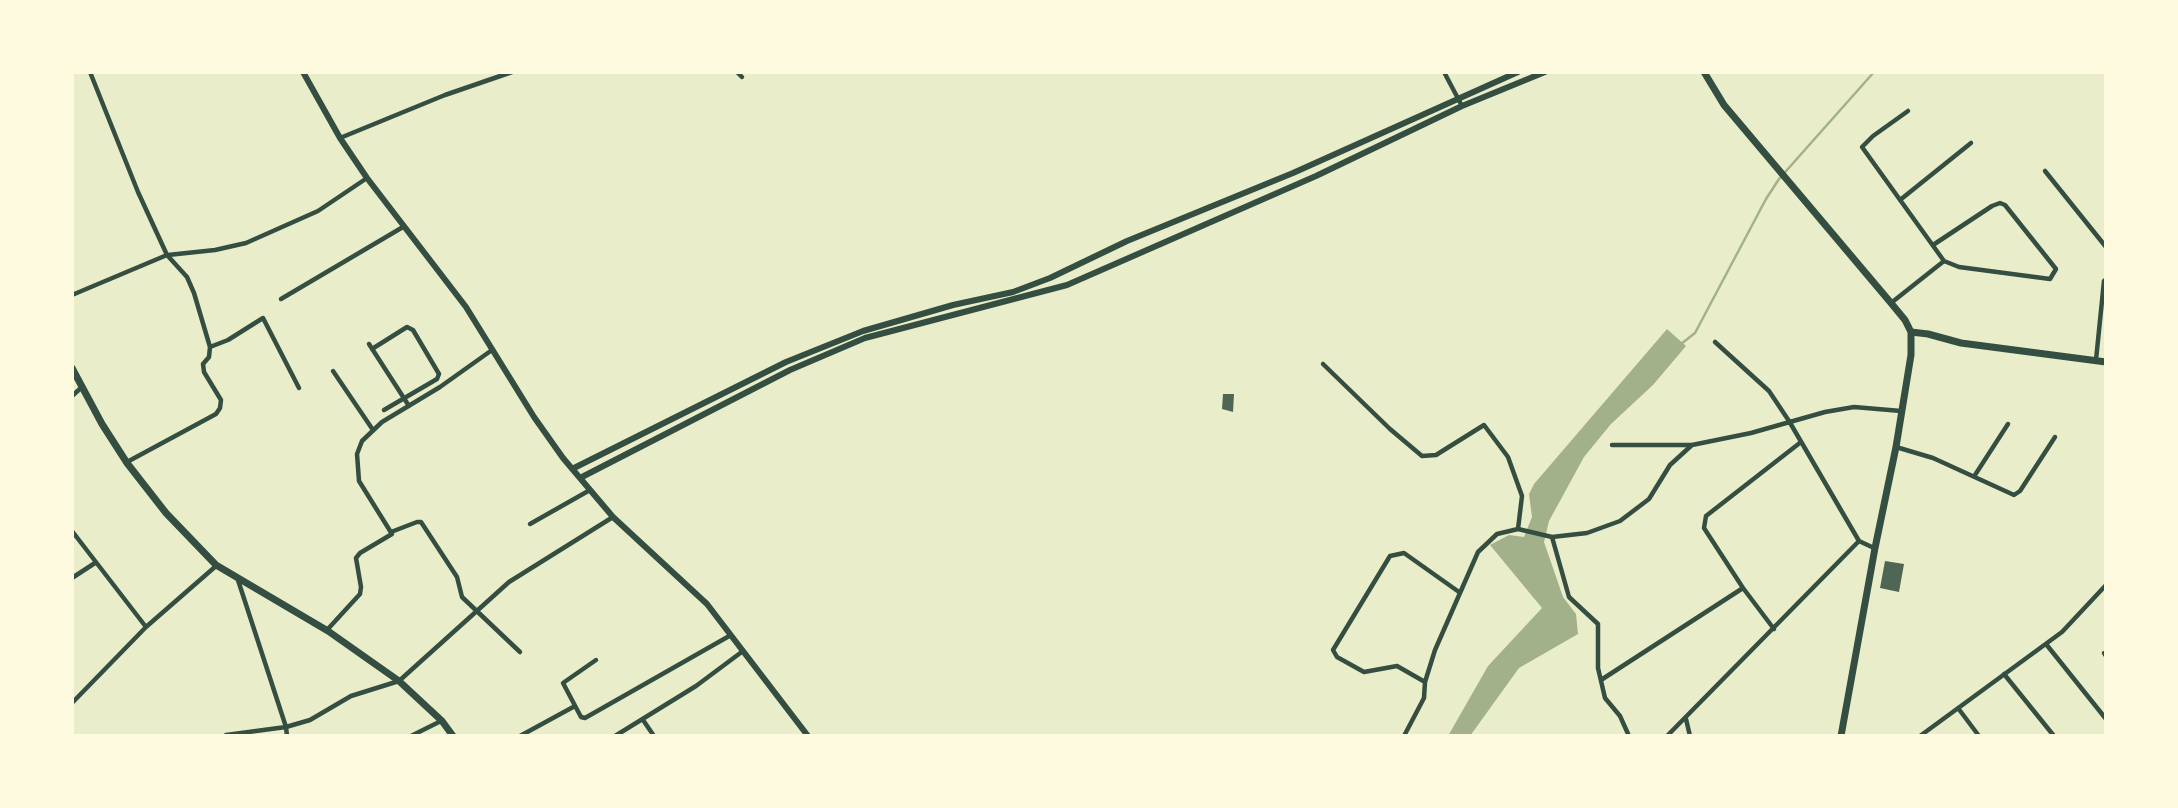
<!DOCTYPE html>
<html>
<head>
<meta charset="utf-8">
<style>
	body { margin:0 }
	#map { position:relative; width:2178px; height:808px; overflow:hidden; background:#e9edc9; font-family:Cabin,sans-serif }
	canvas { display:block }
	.frame { position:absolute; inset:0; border:74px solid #fefae0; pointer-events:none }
</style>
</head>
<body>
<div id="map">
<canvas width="2178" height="808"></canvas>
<div class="frame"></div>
</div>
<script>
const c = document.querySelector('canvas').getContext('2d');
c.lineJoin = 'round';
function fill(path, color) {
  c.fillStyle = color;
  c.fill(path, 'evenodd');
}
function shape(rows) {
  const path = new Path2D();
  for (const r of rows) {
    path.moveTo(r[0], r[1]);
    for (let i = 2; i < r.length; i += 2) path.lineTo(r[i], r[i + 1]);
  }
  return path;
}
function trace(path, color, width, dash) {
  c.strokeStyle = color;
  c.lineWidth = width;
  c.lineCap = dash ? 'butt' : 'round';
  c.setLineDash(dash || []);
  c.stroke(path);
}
fill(shape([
	[1667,329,1686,346,1653,385,1611,424,1584,457,1549,521,1544,542,1563,597,1576,614,1578,634,1519,668,1470,736,1448,736,1488,666,1542,608,1490,545,1509,535,1524,537,1532,517,1529,494,1534,484]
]), '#a3b18a');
trace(shape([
	[1681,344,1695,333,1766,199,1779,179,1874,72]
]), '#a3b18a', 2.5);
fill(shape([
	[1223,394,1234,394,1233,412,1222,409],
	[1885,561,1904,564,1899,592,1880,588]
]), '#4f6655');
trace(shape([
	[737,72,742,77],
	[1444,72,1462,106],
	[1908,111,1873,136,1862,147,1944,261,1959,267,2050,279,2056,269,2005,205,2000,203,1992,206,1933,245],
	[340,138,445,95,512,72],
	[2045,171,2106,247],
	[1900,200,1971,143],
	[168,255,215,250,246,243,318,211,367,178],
	[72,295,167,255,138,192,90,72],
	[281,299,403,227],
	[1891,303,1944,261],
	[1715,342,1769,391,1789,421,1859,541,1874,548],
	[369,344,409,406],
	[210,347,228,340,263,318,299,388],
	[372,349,407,327,413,330,439,374,437,379,384,410],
	[2096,360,2104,281,2106,279],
	[1323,364,1390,429,1422,456,1436,455,1484,425,1508,457,1522,496,1518,529],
	[333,371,373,430],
	[72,396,82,387],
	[1612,445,1691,445],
	[1896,447,1933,458,2014,495,2020,491,2055,437],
	[127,462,216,414,220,408,221,400,204,372,203,364,209,357,210,347,194,293,187,277,167,255],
	[1975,475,2008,424],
	[530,524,590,490],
	[72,531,146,627],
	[391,532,417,522,421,522,457,577,462,597,520,652],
	[1552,537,1569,597,1598,624,1598,668,1605,698,1620,716,1629,736],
	[237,577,286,727,287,736],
	[72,578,95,563],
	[1774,629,1743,588,1704,528,1706,516,1801,442],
	[327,630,360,594,361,587,356,558,360,553,392,534,359,481,357,454,362,441,382,422,440,387,492,350],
	[2046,644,2106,719],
	[2104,653,2106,656],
	[596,660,563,683,581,717,585,718,731,635],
	[2004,674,2054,736],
	[1601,680,1743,588],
	[1425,682,1397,666,1364,672,1337,657,1333,650,1390,556,1404,553,1459,592],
	[72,703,146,627,216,566],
	[1958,708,1979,736],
	[1686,719,1690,736],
	[643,720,654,736],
	[226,735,286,727,310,720,351,696,399,681,509,582,613,517],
	[411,736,441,721],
	[520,736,575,706],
	[615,736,696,686,743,651],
	[1404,736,1424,698,1425,682,1435,650,1478,552,1497,534,1518,529,1552,537,1587,533,1620,521,1649,499,1670,465,1692,445,1751,433,1825,412,1854,407,1901,411],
	[1667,736,1859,541],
	[1920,736,2062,632,2106,585]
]), '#344e41', 4.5);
trace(shape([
	[303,72,340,138,367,178,466,307,534,417,563,458,613,517,707,604,808,736],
	[572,469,786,362,863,331,953,305,1013,292,1050,278,1127,241,1293,173,1518,72],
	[580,478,790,370,865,338,1067,285,1316,176,1462,106,1545,72]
]), '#344e41', 6);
trace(shape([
	[1704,72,1724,105,1891,303,1905,320,1911,332,1928,334,1961,343,2106,362],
	[72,368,102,424,127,463,166,513,216,565,328,631,399,681,442,721,453,736],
	[1841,736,1875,548,1896,447,1911,355,1911,332]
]), '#344e41', 7);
</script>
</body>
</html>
